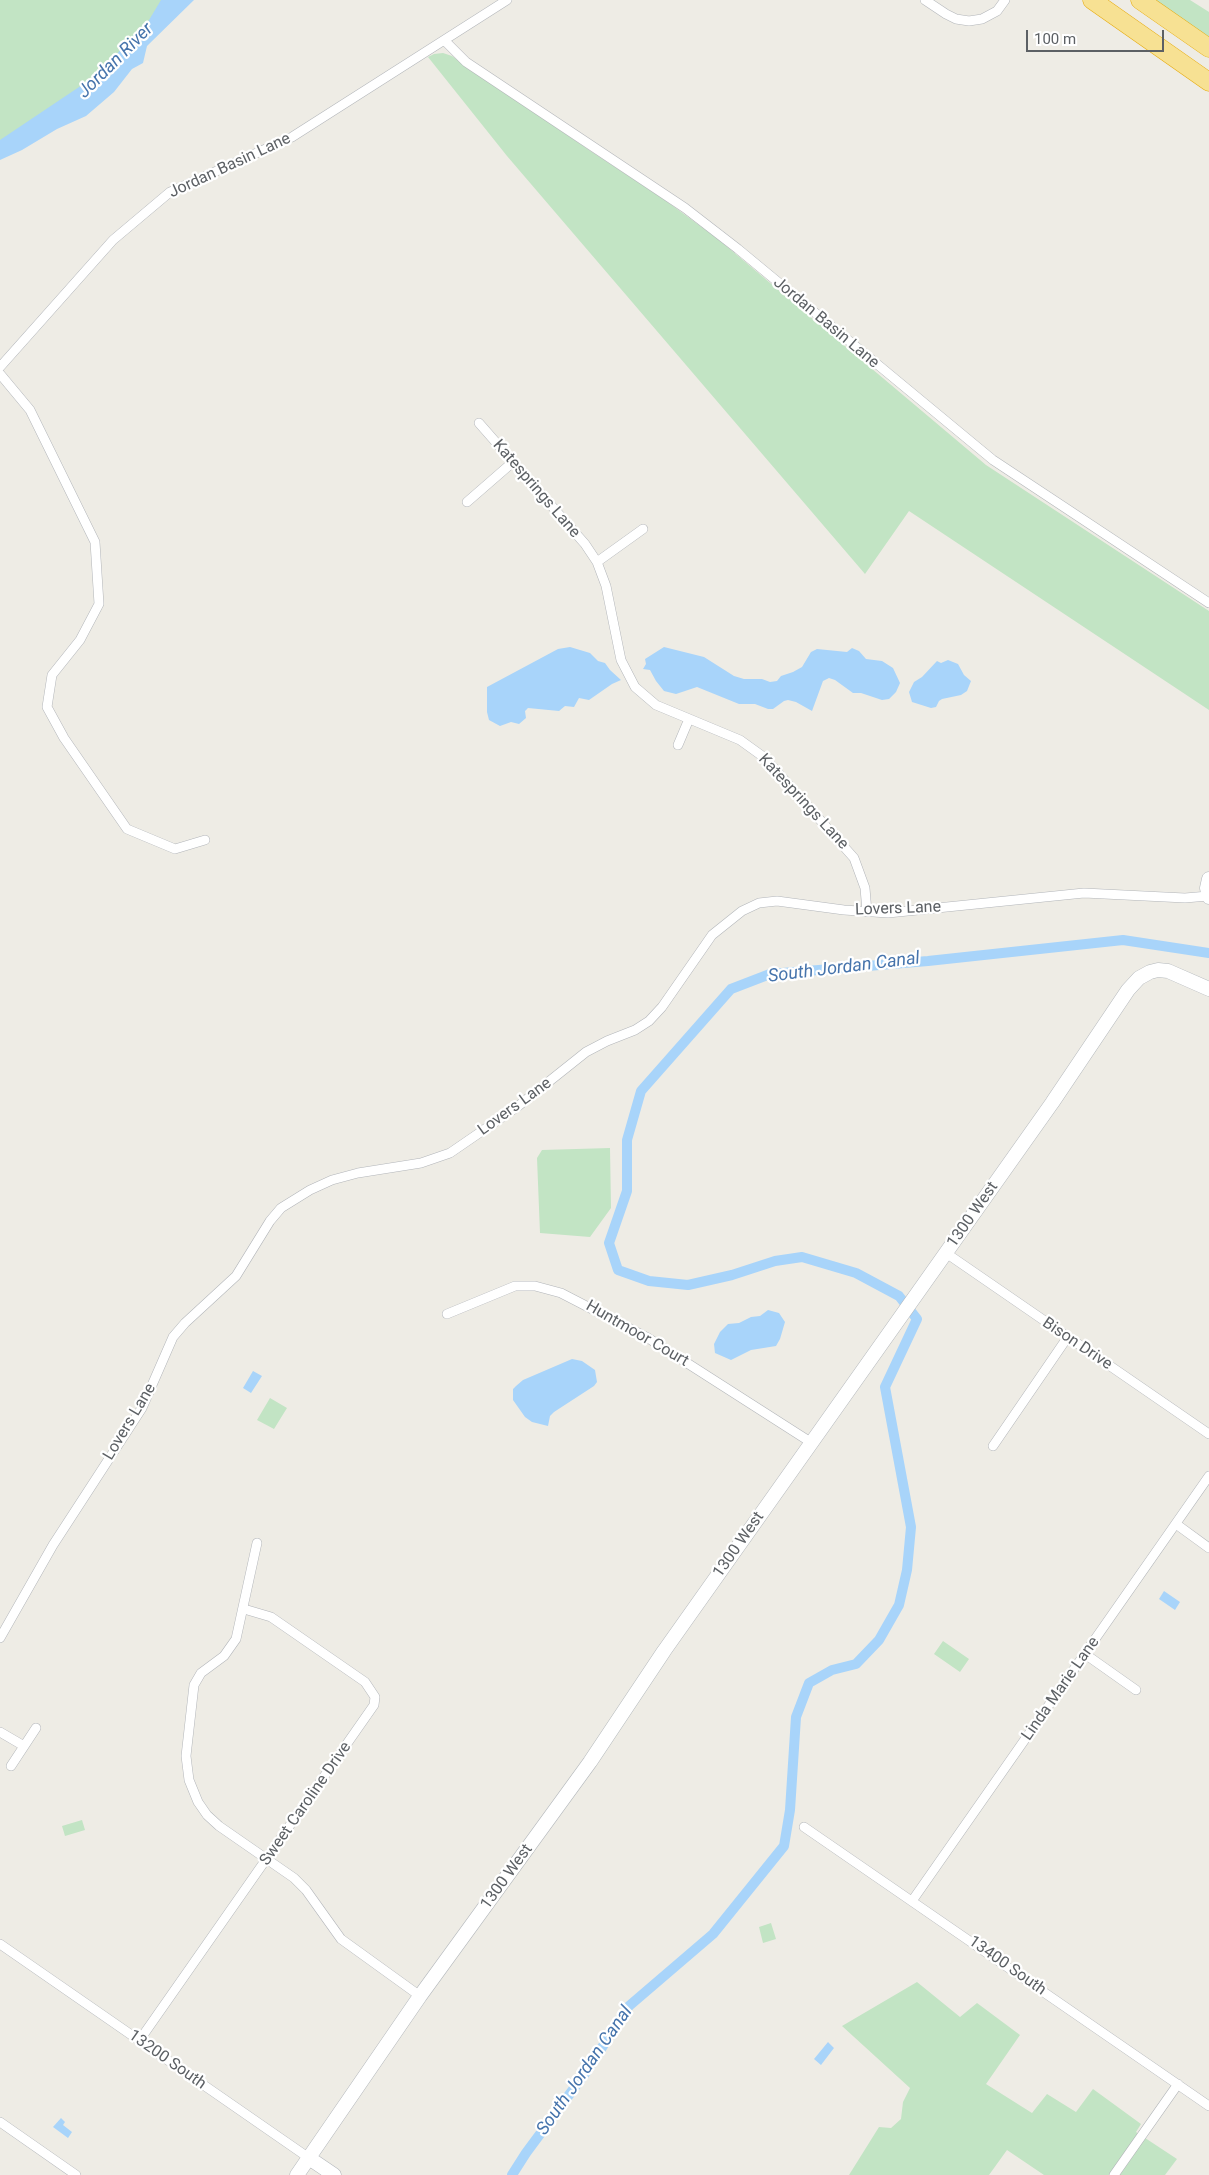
<!DOCTYPE html>
<html>
<head>
<meta charset="utf-8">
<style>
	body { margin:0 }
	#map { position:relative; width:1209px; height:2175px; overflow:hidden; background:#eeece5; font-family:Roboto,sans-serif }
	canvas { display:block }
	.scale { position:absolute; left:1026px; top:30px; width:138px; height:22px; box-sizing:border-box; border:2px solid #5c6064; border-top:0; padding-left:6px; font-size:15px; line-height:18px; white-space:nowrap; color:#5c6064; -webkit-text-stroke:4px #fff; paint-order:stroke }
</style>
</head>
<body>
<div id="map">
<canvas width="1209" height="2175"></canvas>
<div class="scale">100 m</div>
</div>
<script>
const c = document.querySelector('canvas').getContext('2d');
c.lineJoin = 'round';
function fill(path, color) {
  c.fillStyle = color;
  c.fill(path, 'evenodd');
}
function shape(rows) {
  const path = new Path2D();
  for (const r of rows) {
    path.moveTo(r[0], r[1]);
    for (let i = 2; i < r.length; i += 2) path.lineTo(r[i], r[i + 1]);
  }
  return path;
}
function trace(path, color, width, dash) {
  c.strokeStyle = color;
  c.lineWidth = width;
  c.lineCap = dash ? 'butt' : 'round';
  c.setLineDash(dash || []);
  c.stroke(path);
}
function label(font, color, halo, rows, align = 'center') {
  c.font = font + ' Roboto,sans-serif';
  c.lineWidth = 4.5;
  c.setLineDash([]);
  c.textBaseline = 'middle';
  c.strokeStyle = halo;
  c.fillStyle = color;
  for (const [text, x, y, turn = 0] of rows) {
    c.save();
    c.translate(x, y);
    c.rotate((+turn || 0) * Math.PI / 180);
    c.textAlign = isNaN(turn) ? turn : align;
    if (halo) c.strokeText(text, 0, 0);
    c.fillText(text, 0, 0);
    c.restore();
  }
}
fill(shape([
	[0,0,174,0,103,75,0,145],
	[1152,0,1190,0,1209,12,1209,37],
	[443,53,452,56,589,150,662,198,718,239,986,465,1209,611,1209,710,909,511,865,574,507,156,428,57,434,54],
	[610,1148,611,1208,590,1237,540,1233,537,1158,542,1150],
	[270,1398,287,1408,274,1429,257,1420],
	[943,1641,969,1659,960,1672,934,1654],
	[82,1820,85,1830,65,1836,62,1826],
	[771,1923,776,1939,763,1943,759,1927],
	[917,1982,960,2017,977,2003,1020,2035,986,2084,1032,2113,1047,2094,1076,2112,1093,2089,1141,2124,1136,2132,1177,2159,1165,2175,1044,2175,1007,2150,989,2175,849,2175,879,2127,891,2128,901,2119,903,2102,910,2088,842,2026]
]), '#c2e4c4');
fill(shape([
	[161,0,194,0,147,46,143,63,132,69,114,92,86,116,57,129,22,150,0,160,0,140,94,77,108,65,130,38,146,25],
	[570,647,590,653,598,661,605,663,610,670,621,680,612,684,589,700,579,698,574,707,565,706,559,711,528,708,525,711,526,718,519,724,511,722,500,726,489,720,487,712,487,687,558,649],
	[664,647,704,657,734,676,744,679,762,679,770,682,777,681,781,676,793,672,802,667,811,652,817,649,847,652,852,648,859,651,866,659,882,661,893,668,900,683,896,692,889,699,882,700,861,693,853,693,835,680,829,678,823,681,812,711,796,702,788,700,784,701,773,709,768,709,755,704,739,704,697,687,676,694,664,691,656,681,650,670,643,669,646,664,645,659],
	[948,660,958,664,964,675,971,681,967,691,961,695,942,699,939,701,936,707,931,708,912,702,909,692,914,682,922,677,937,661,941,663],
	[768,1310,779,1313,785,1322,780,1339,776,1346,751,1350,731,1360,715,1353,714,1344,720,1332,728,1324,739,1323,751,1317,760,1316],
	[572,1359,582,1361,595,1370,597,1382,594,1386,554,1412,550,1416,548,1426,532,1422,525,1417,513,1400,513,1389,516,1386,523,1380],
	[253,1371,262,1376,251,1393,243,1388],
	[1164,1591,1180,1602,1175,1610,1159,1599],
	[828,2042,834,2048,821,2065,814,2059],
	[61,2118,65,2122,63,2125,72,2132,68,2138,53,2127]
]), '#a8d4fa');
trace(shape([
	[512,2175,526,2153,586,2072,629,2006,713,1934,784,1846,790,1810,796,1717,809,1683,832,1670,856,1664,879,1640,899,1605,907,1570,911,1527,885,1387,917,1319,899,1296,856,1273,802,1257,775,1261,732,1275,688,1285,649,1281,618,1270,609,1243,627,1191,627,1140,641,1091,731,989,770,974,928,961,1123,940,1209,953]
]), '#a8d4fa', 10);
const street = shape([
	[925,0,946,14,956,19,969,21,982,19,997,11,1005,0],
	[445,41,466,62,685,208,738,249,993,460,1209,603],
	[0,367,113,240,170,192,292,137,507,0],
	[0,374,30,410,95,542,99,604,80,640,52,675,47,707,64,738,127,829,175,849,205,840],
	[479,423,585,544,597,562,606,586,621,660,635,687,656,705,740,740,765,758,854,858,865,888,867,912],
	[467,502,513,462],
	[597,562,643,529],
	[678,745,689,719],
	[946,1253,1209,1434],
	[447,1314,515,1286,535,1286,561,1293,648,1338,812,1443],
	[993,1446,1067,1338],
	[1176,1524,1209,1548],
	[257,1543,236,1639,224,1656,201,1673,194,1685,186,1756,189,1780,198,1802,207,1815,219,1826,294,1878,306,1890,341,1939,420,1996],
	[0,1638,53,1545,142,1408,173,1337,185,1323,236,1276,270,1221,281,1208,310,1190,332,1180,358,1173,421,1163,450,1153,517,1107,586,1052,607,1041,635,1030,649,1021,662,1007,712,935,742,911,759,903,777,901,844,910,888,913,1084,893,1185,898,1208,896],
	[1085,1654,1136,1690],
	[0,1732,24,1746],
	[11,1766,36,1728],
	[804,1827,1209,2106],
	[912,1901,1209,1476],
	[0,1944,309,2158],
	[139,2041,374,1705,375,1697,365,1682,271,1617,244,1609],
	[0,2122,76,2175],
	[1114,2175,1178,2084]
]);
const secondary = shape([
	[1209,879,1207,888,1209,897],
	[309,2158,334,2175],
	[297,2175,420,1996,590,1762,664,1651,1052,1103,1128,990,1139,978,1150,972,1158,970,1168,971,1209,989]
]);
const highway = shape([
	[1092,0,1209,82],
	[1140,0,1209,48]
]);
trace(street, '#b2b5b9', 10);
trace(secondary, '#b3b7bb', 15);
trace(highway, '#e6aa0c', 19);
trace(street, '#fff', 9);
trace(secondary, '#fff', 14);
trace(highway, '#f7e193', 18);
label('16px', '#5c6064', '#fff', [
	["Jordan Basin Lane",230,166,-25],
	["Jordan Basin Lane",826,323,40],
	["Katesprings Lane",536,489,49],
	["Katesprings Lane",803,802,47],
	["Lovers Lane",898,909,-2],
	["Lovers Lane",515,1107,-36],
	["1300 West",973,1215,-55],
	["Huntmoor Court",637,1334,30],
	["Bison Drive",1077,1344,34],
	["Lovers Lane",130,1422,-59],
	["1300 West",739,1545,-55],
	["Linda Marie Lane",1061,1689,-55],
	["Sweet Caroline Drive",306,1804,-55],
	["1300 West",507,1877,-54],
	["13400 South",1007,1966,35],
	["13200 South",167,2060,35]
]);
label('italic 18px', '#4674ac', '#fff', [
	["Jordan River",116,61,-45],
	["South Jordan Canal",844,968,-7],
	["South Jordan Canal",585,2071,-55]
]);
</script>
</body>
</html>
